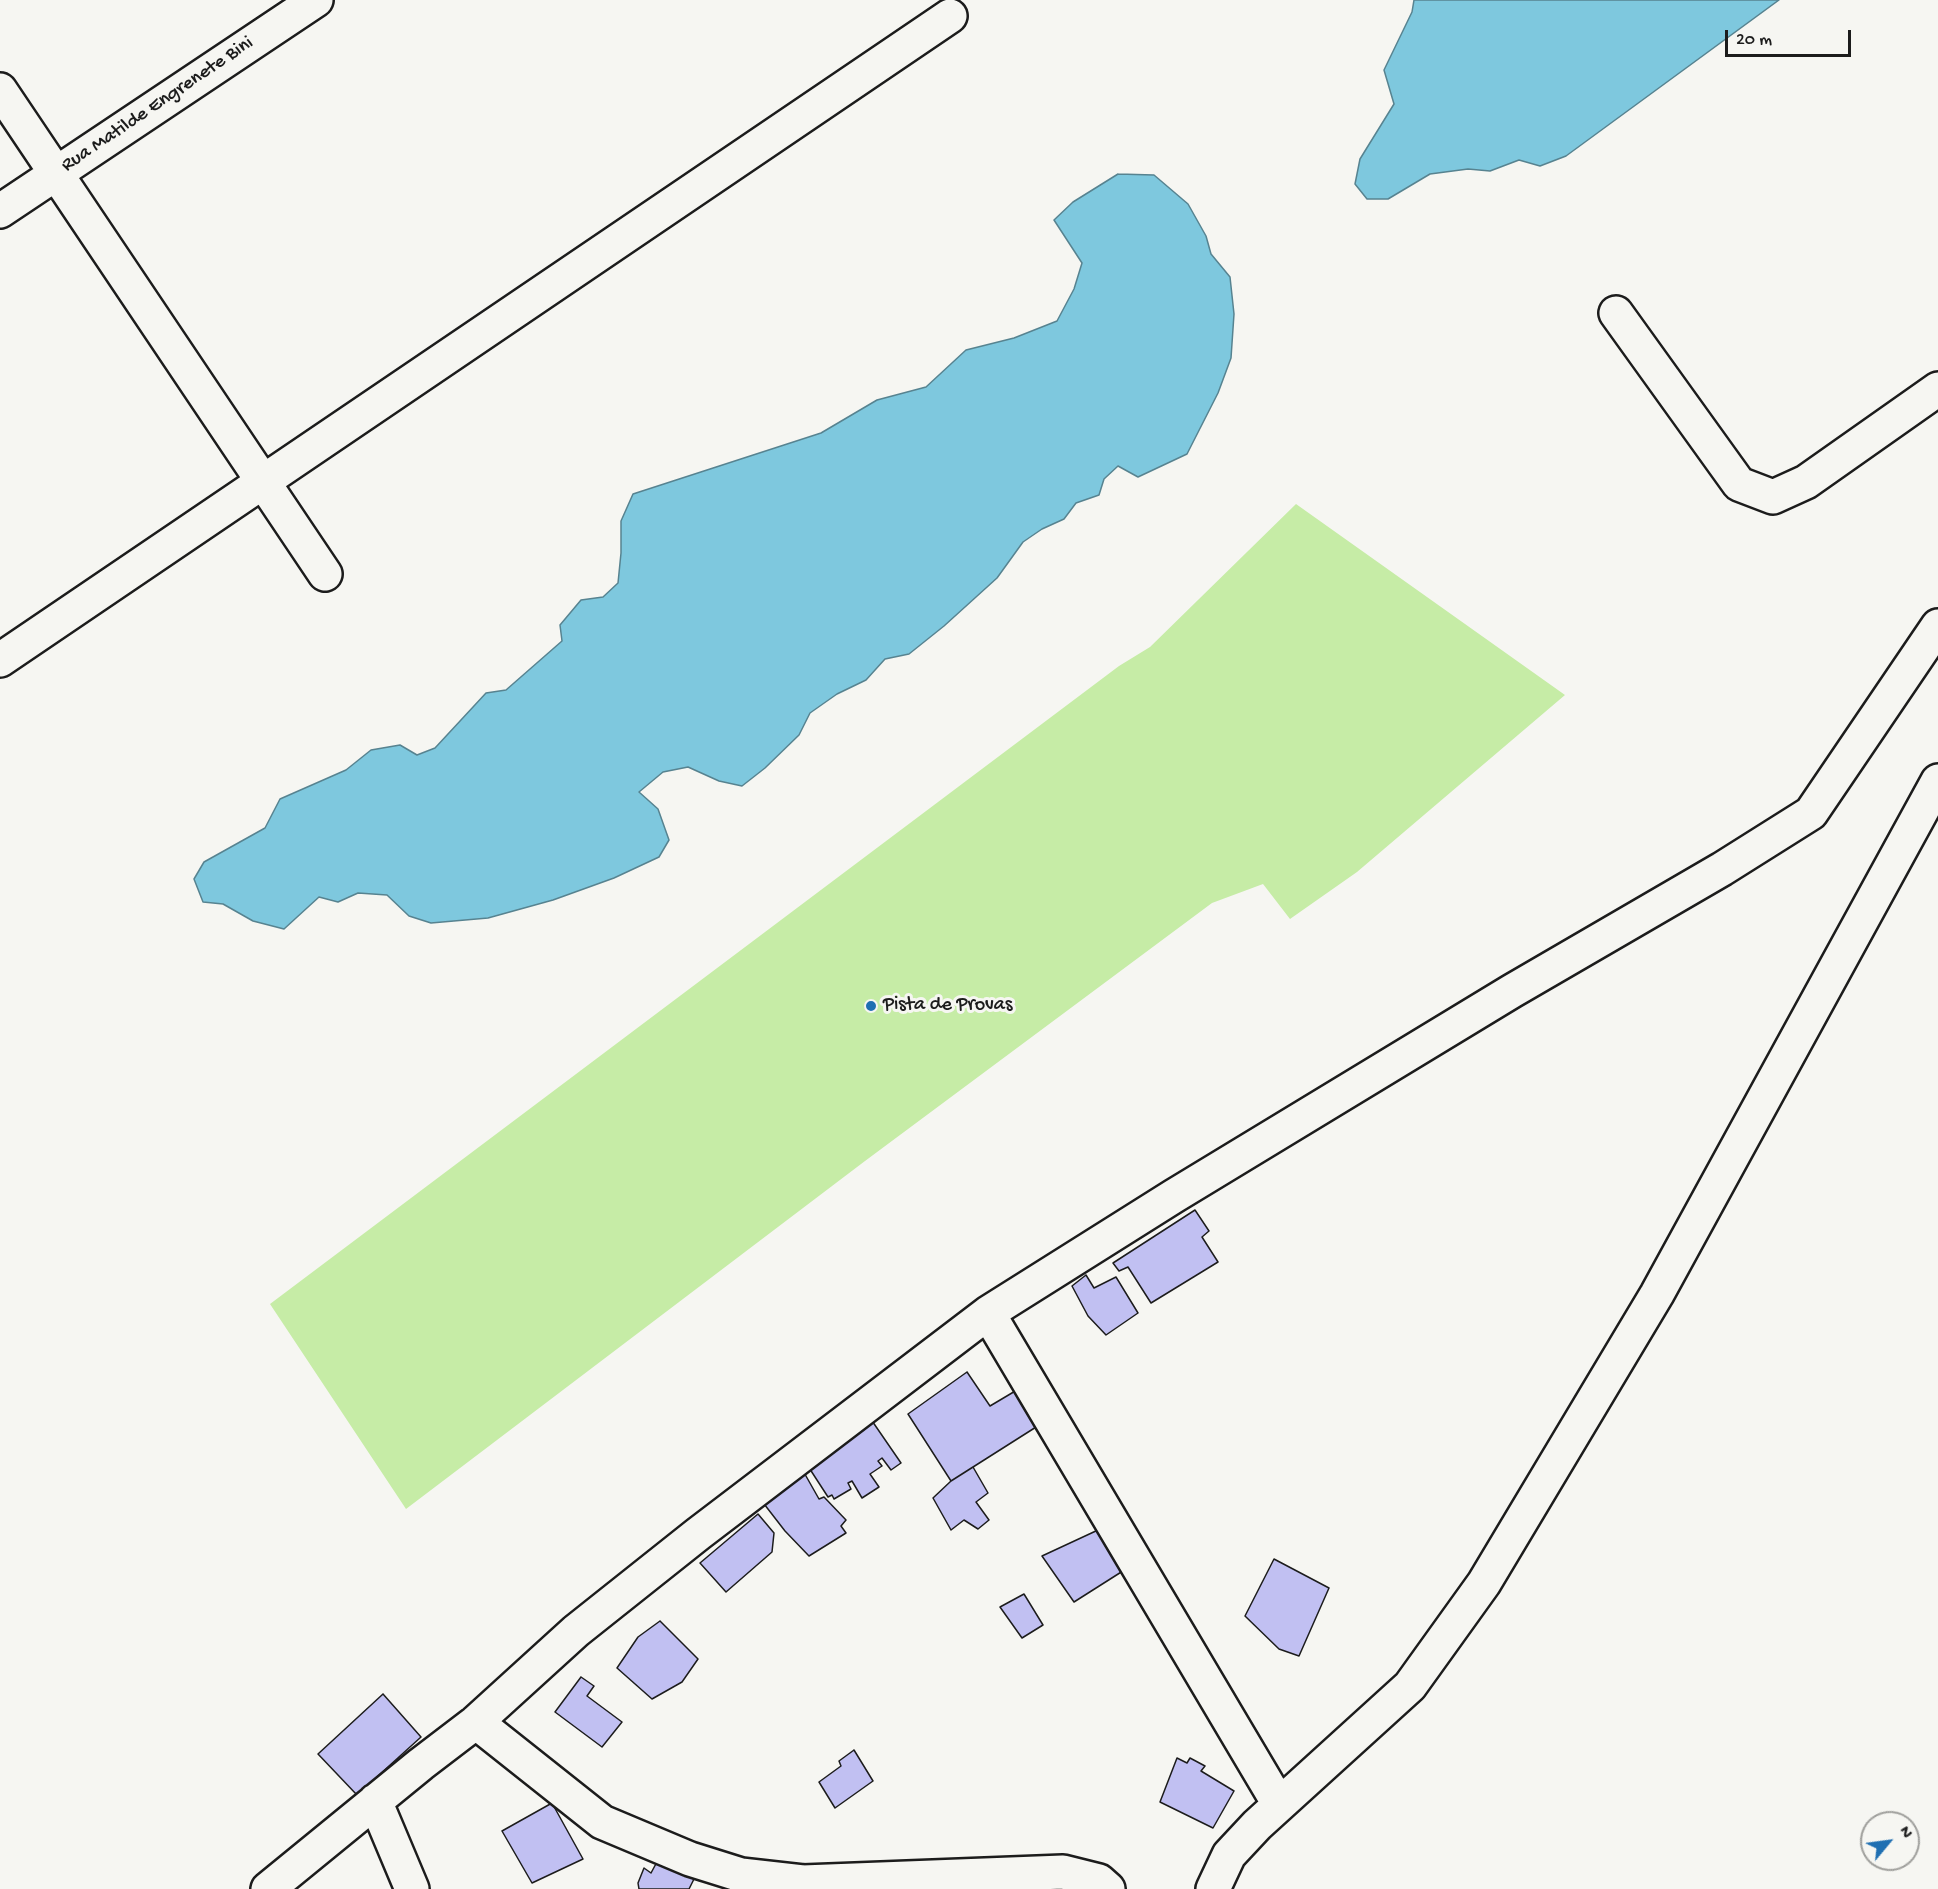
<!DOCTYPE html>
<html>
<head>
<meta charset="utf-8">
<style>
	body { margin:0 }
	#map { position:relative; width:1938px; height:1889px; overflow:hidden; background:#f6f6f2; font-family:"Gochi Hand",sans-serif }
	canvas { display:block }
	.north { position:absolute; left:1860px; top:1811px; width:60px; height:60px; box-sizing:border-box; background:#f6f6f2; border:2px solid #9f9f9c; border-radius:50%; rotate:61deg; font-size:16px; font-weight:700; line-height:24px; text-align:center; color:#1c1c1c }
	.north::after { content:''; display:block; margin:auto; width:21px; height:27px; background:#1f6fb2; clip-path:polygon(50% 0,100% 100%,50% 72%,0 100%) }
	.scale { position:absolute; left:1725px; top:30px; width:126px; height:27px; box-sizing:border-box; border:3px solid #1c1c1c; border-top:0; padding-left:8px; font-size:18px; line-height:21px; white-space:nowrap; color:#1c1c1c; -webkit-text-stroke:4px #f6f6f2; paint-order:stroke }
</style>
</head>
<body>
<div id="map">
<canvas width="1938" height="1889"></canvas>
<div class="north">N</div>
<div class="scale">20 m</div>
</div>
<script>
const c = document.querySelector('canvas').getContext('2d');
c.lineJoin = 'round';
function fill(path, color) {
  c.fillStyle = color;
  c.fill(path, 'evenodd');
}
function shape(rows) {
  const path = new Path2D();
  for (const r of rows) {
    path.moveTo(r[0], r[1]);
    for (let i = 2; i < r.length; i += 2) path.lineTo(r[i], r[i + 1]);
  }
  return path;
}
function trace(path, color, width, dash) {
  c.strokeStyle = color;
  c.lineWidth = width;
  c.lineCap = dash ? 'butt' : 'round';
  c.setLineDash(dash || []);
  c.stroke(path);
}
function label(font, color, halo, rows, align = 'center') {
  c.font = font + ' "Gochi Hand",sans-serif';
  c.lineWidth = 6;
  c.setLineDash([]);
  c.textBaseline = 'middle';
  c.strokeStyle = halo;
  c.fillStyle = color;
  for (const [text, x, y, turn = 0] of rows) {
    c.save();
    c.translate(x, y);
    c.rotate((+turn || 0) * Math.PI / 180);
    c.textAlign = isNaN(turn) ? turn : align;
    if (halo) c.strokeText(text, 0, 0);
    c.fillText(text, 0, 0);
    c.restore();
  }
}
fill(shape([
	[1296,504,1565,695,1357,872,1290,919,1263,884,1212,903,865,1161,406,1509,270,1304,1119,666,1150,647]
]), '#c6eca6');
const water = shape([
	[1414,0,1779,0,1566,156,1540,166,1519,160,1490,171,1468,169,1430,174,1388,199,1367,199,1355,184,1360,159,1394,104,1384,70,1412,12,1414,0],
	[1118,174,1154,175,1188,204,1206,236,1211,254,1230,277,1234,314,1231,358,1218,393,1187,454,1138,477,1118,466,1104,479,1099,495,1076,503,1064,519,1042,529,1023,542,997,578,944,626,909,654,885,659,866,680,837,694,810,713,799,735,765,768,742,786,719,781,688,767,663,772,639,792,658,809,669,840,659,857,614,878,553,900,488,918,431,923,409,916,387,895,358,893,338,902,319,897,284,929,253,921,223,904,203,902,194,879,204,862,265,828,280,799,346,770,371,750,400,745,417,755,435,748,486,693,506,690,562,641,560,625,581,600,603,597,618,583,621,553,621,521,633,494,821,433,877,400,926,387,966,350,1014,338,1057,321,1074,289,1082,263,1054,220,1073,202,1118,174]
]);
fill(water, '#7ec8de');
trace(water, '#578390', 1.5);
const building = shape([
	[1195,1210,1209,1231,1202,1237,1218,1262,1151,1303,1128,1267,1119,1271,1113,1263,1195,1210],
	[1086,1275,1094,1288,1116,1277,1138,1313,1106,1335,1088,1316,1072,1286,1086,1275],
	[967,1372,990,1406,1022,1387,1044,1422,951,1481,908,1414,967,1372],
	[868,1415,901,1463,891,1470,882,1458,878,1461,882,1466,870,1474,879,1487,862,1498,852,1481,848,1483,851,1489,834,1499,832,1495,828,1497,804,1460,868,1415],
	[973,1467,988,1493,976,1502,989,1520,978,1529,964,1520,951,1530,933,1498,951,1481,973,1467],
	[802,1469,819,1499,824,1497,846,1520,841,1526,846,1533,809,1556,785,1531,761,1500,802,1469],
	[758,1514,774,1533,772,1552,726,1592,700,1563,758,1514],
	[1098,1530,1126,1569,1074,1602,1042,1556,1098,1530],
	[1274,1559,1329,1588,1299,1656,1279,1649,1245,1616,1274,1559],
	[1024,1594,1043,1625,1022,1638,1000,1607,1024,1594],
	[660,1621,698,1659,682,1682,652,1699,617,1668,638,1637,660,1621],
	[581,1677,594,1686,587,1696,622,1722,602,1747,555,1712,581,1677],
	[383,1694,421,1737,357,1795,318,1754,383,1694],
	[854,1750,873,1781,835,1808,819,1782,841,1766,839,1761,854,1750],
	[1177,1758,1187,1763,1190,1758,1205,1766,1201,1771,1234,1791,1213,1828,1160,1802,1177,1758],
	[552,1803,583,1859,532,1883,502,1831,552,1803],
	[658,1860,694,1879,689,1889,639,1889,638,1883,644,1868,651,1873,658,1860]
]);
fill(building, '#c1c0f2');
trace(building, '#1c1c1c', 1.5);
const minor = shape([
	[0,90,325,574],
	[0,211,316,0],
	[1616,313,1739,484,1773,497,1806,482,1938,389],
	[0,660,950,16],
	[988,1313,1279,1804],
	[476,1722,602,1822,690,1859,741,1875,803,1882,1063,1872,1099,1881,1108,1889],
	[375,1801,412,1889],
	[268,1889,421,1764,476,1722,576,1631,698,1534,988,1313,1174,1196,1512,991,1722,869,1811,813,1938,626],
	[1213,1889,1229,1855,1257,1825,1410,1686,1484,1583,1657,1294,1938,781]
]);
trace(minor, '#1c1c1c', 38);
trace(minor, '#f6f6f2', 33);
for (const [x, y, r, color] of [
	[871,1006,6,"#1f6fb2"]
]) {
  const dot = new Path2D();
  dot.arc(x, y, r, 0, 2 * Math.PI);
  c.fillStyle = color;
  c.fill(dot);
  trace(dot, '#f6f6f2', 2);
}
label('20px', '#1c1c1c', '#f6f6f2', [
	["Rua Matilde Engrenete Bini",158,105,-34]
]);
label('20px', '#1c1c1c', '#f6f6f2', [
	["Pista de Provas",883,1006]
], 'left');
</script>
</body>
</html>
